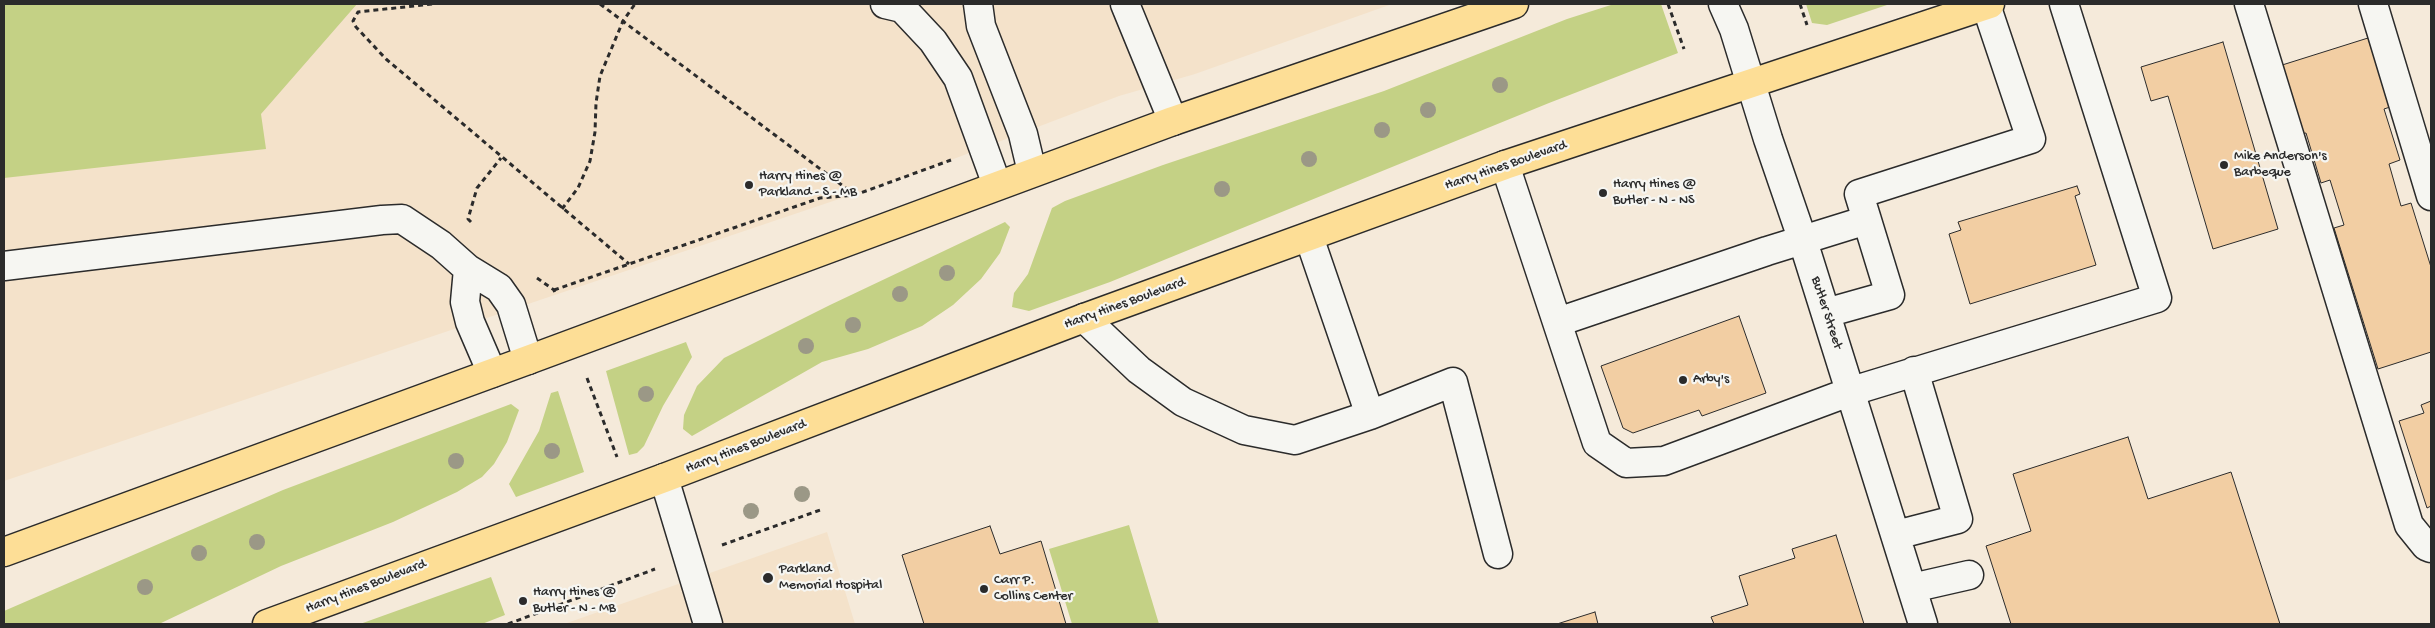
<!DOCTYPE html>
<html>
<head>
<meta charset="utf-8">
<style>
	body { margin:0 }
	#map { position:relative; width:2435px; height:628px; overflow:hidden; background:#f5eada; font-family:"Gochi Hand",sans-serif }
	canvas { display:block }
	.frame { position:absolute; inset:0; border:5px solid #2b2b2b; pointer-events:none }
</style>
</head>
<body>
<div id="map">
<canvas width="2435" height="628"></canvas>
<div class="frame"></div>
</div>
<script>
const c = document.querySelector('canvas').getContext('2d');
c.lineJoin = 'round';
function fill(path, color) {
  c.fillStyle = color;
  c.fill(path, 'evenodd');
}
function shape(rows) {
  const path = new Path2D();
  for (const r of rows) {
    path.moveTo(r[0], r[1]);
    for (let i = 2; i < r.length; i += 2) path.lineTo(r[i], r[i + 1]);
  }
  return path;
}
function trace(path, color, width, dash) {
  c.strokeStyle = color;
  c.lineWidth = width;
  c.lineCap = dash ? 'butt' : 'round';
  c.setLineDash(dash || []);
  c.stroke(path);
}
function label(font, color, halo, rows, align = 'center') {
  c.font = font + ' "Gochi Hand",sans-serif';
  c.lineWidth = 4.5;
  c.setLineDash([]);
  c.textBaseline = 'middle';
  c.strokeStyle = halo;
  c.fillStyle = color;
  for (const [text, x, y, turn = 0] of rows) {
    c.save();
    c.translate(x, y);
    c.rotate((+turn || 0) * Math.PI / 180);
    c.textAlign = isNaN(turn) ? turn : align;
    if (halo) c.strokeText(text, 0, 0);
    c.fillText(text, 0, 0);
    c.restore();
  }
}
fill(shape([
	[4,4,1392,4,1195,74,1119,96,922,171,4,481],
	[827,532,855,624,564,624]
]), '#f4e2ca');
fill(shape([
	[4,4,357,4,261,114,266,149,4,178],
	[1614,4,1661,4,1678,53,1549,103,1110,282,1029,311,1012,307,1014,293,1028,274,1052,208,1065,201,1163,165,1384,91,1567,19],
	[1806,4,1890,4,1827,25,1812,23],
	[1005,222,1010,227,1000,253,981,279,953,305,922,326,868,349,822,362,692,436,683,429,684,415,697,386,724,358,830,305],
	[686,342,692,357,663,406,644,446,637,453,629,455,606,371],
	[558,391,584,472,516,497,509,484,539,431,551,393],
	[511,404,519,410,507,442,494,464,482,477,457,492,393,522,281,566,159,624,4,624,4,611,283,490],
	[1129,525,1159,624,1072,624,1049,549],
	[491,577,505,615,482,624,360,624]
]), '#c4d185');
const building = shape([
	[2368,38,2390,107,2384,109,2400,160,2389,164,2401,206,2411,203,2431,267,2431,352,2378,369,2334,228,2344,225,2330,180,2321,183,2306,133,2300,134,2279,66,2368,38],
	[2223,42,2278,229,2213,249,2168,96,2151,101,2141,67,2223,42],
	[2077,186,2080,194,2075,196,2096,265,1970,304,1949,234,1961,230,1958,222,2077,186],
	[1739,316,1766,393,1702,416,1699,410,1633,433,1623,428,1601,366,1739,316],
	[2431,401,2431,506,2427,508,2399,421,2424,413,2421,405,2431,401],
	[2128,437,2148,499,2231,472,2280,624,2011,624,1986,546,2031,531,2013,474,2128,437],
	[990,526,1000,554,1041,541,1066,624,924,624,902,555,990,526],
	[1836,535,1864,624,1714,624,1711,617,1748,605,1739,576,1795,558,1792,549,1836,535],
	[1595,612,1598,624,1557,624,1595,612]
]);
fill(building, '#f2cea3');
trace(building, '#2b2b2b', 1);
const minor = shape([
	[885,4,902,8,933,41,958,78,997,185],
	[978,4,981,26,1023,134,1032,172],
	[1125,4,1173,121],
	[1723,4,1734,29,1768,139,1803,241,1923,624],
	[2249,4,2409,525,2426,546,2431,548],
	[2373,4,2431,196],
	[1505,165,1597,443,1626,463,1664,461,1852,391,2157,298,2064,4],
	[1309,237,1370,415,1453,382,1498,554],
	[4,266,382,220,402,219,441,245,468,269,499,288,511,305,528,360],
	[468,269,465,302,470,322,492,373],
	[1826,313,1890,295,1859,194,2031,139,1986,5],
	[1084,318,1139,370,1183,402,1244,430,1295,440,1370,415],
	[1558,322,1767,251,1867,220],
	[664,478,708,624],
	[1896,535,1958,519,1914,371],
	[1912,588,1969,575]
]);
const major = shape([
	[4,552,528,360,1173,121,1514,4],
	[267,624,664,478,1084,318,1505,165,1990,4]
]);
trace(minor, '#2b2b2b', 31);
trace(major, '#2b2b2b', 31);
trace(shape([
	[432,4,358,12,353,21,356,27,386,59,629,264],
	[600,4,855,195],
	[1668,4,1684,49],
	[1800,4,1807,25],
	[562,209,578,188,590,161,595,132,596,103,600,76,623,21,635,4],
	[471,222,468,219,477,188,501,158],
	[537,278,554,290,555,294],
	[554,290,820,198,855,195,951,160],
	[587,378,617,457],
	[722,545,823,509],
	[508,624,655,569]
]), '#2b2b2b', 3, [5, 4]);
trace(minor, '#f6f6f2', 28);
trace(major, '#fdde96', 28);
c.fillStyle = '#9b9886';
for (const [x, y] of [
	[1500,85],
	[1428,110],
	[1382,130],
	[1309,159],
	[1222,189],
	[947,273],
	[900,294],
	[853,325],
	[806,346],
	[646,394],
	[552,451],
	[456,461],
	[802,494],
	[751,511],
	[257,542],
	[199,553],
	[145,587]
]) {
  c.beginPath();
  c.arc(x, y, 8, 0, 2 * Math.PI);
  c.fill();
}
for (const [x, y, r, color] of [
	[2224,165,5,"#2b2b2b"],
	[749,185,5,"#2b2b2b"],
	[1603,193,5,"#2b2b2b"],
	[1683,380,5,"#2b2b2b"],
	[768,578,6,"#2b2b2b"],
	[984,589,5,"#2b2b2b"],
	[523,601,5,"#2b2b2b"]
]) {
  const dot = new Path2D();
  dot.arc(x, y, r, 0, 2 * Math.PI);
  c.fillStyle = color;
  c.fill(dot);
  trace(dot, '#f6f6f2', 2);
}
label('14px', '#2b2b2b', '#f6f6f2', [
	["Mike Anderson's",2234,157],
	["Barbeque",2234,173],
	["Harry Hines @",759,177],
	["Parkland - S - MB",759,193],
	["Harry Hines @",1613,185],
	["Butler - N - NS",1613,201],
	["Arby's",1693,380],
	["Parkland",779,570],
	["Memorial Hospital",779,586],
	["Carr P.",994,581],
	["Collins Center",994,597],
	["Harry Hines @",533,593],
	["Butler - N - MB",533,609]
], 'left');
label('14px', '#2b2b2b', '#f6f6f2', [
	["Harry Hines Boulevard",1506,166,-19],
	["Harry Hines Boulevard",1125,304,-20],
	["Butler Street",1826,313,72],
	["Harry Hines Boulevard",746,447,-21],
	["Harry Hines Boulevard",366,587,-21]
]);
</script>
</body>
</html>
